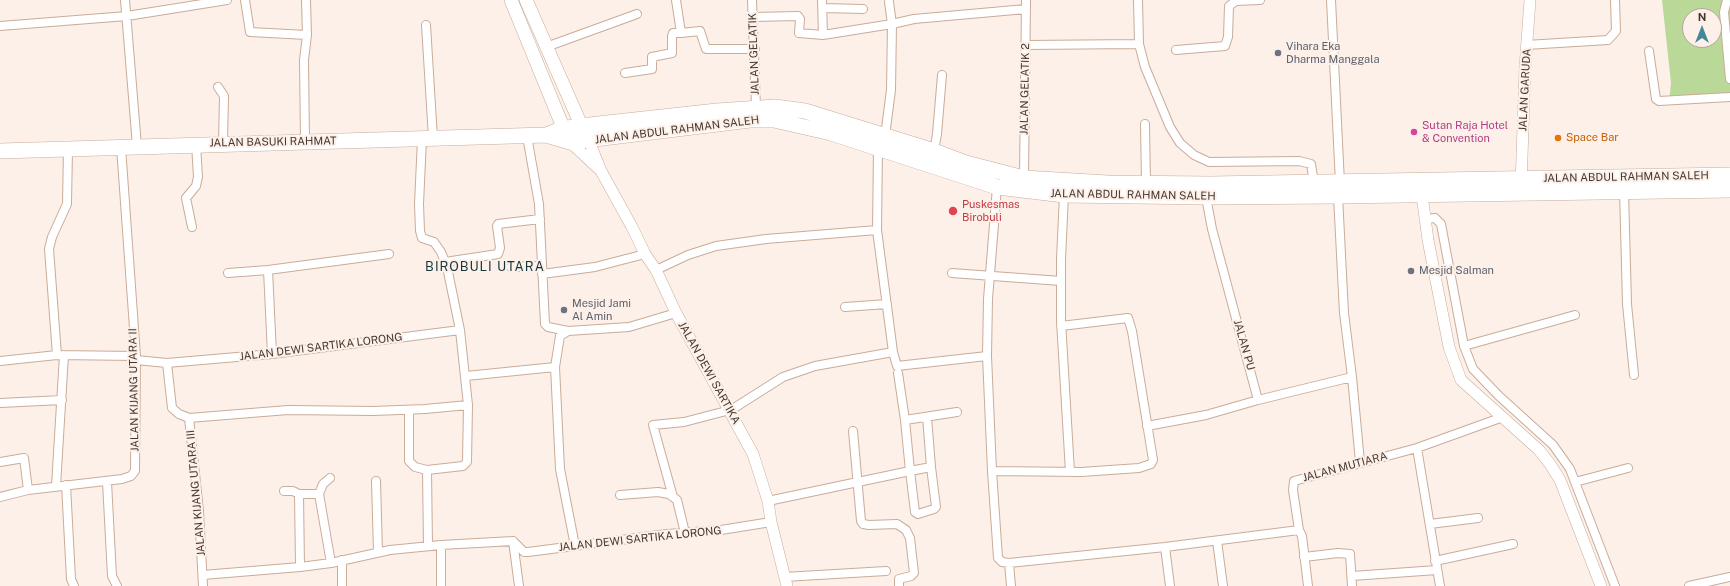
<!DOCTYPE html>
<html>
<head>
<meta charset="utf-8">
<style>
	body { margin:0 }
	#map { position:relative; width:1730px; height:586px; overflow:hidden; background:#fdf0e9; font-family:"Public Sans",sans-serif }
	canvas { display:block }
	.north { position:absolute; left:1682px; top:8px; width:40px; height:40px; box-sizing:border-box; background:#fdf0e9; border:1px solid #b3a69f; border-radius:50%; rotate:0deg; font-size:11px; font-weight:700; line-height:16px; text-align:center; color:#433730 }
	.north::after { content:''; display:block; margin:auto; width:14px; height:18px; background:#448798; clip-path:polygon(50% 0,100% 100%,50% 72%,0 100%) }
</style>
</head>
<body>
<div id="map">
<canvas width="1730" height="586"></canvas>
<div class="north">N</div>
</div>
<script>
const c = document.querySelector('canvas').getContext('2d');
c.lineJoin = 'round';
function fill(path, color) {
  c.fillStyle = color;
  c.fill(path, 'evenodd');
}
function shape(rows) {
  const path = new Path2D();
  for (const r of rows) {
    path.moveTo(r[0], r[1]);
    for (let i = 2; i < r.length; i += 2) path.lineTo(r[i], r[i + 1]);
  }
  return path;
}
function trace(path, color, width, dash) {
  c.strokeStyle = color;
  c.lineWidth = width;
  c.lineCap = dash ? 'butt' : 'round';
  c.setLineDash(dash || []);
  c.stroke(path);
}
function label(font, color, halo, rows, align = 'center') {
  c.font = font + ' "Public Sans",sans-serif';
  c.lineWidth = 4;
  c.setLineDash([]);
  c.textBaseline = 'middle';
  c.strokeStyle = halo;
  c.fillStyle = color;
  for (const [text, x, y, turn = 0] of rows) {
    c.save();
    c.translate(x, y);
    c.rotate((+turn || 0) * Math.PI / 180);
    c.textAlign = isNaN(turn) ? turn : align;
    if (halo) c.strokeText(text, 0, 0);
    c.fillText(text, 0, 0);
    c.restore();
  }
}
fill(shape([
	[1662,0,1730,0,1730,100,1669,103,1671,83],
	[1690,16,1714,16,1714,40,1690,40]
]), '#bad897');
const street = shape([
	[125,0,137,146],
	[245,0,250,32,307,35],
	[676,0,681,33,700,31,706,49,755,49],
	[752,0,756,107],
	[822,0,823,35,892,24,889,2],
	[1138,0,1139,44,1145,67,1170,127,1180,143,1194,155,1209,162,1299,161,1311,164,1314,183],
	[1331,0,1340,183],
	[1727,0,1724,12,1730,79],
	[823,8,863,9],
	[753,17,798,16,800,19,799,33,823,35],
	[426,25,433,138],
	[0,26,127,16,227,0],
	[1026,45,1139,44],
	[1526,45,1608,40,1616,31,1615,0],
	[546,47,637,14],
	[1176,50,1225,46,1228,37,1229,6,1236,1,1260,0],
	[1649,51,1656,99,1659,101,1730,97],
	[625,73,652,69,652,57,672,53,672,36,673,33,681,33],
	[218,87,224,96,223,143],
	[1145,124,1146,183],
	[527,136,539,204,545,324,548,327,568,331],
	[885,136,891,90,892,24,914,19,1026,9],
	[422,139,419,204,420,231,422,238,434,242,441,252,447,267,460,330],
	[305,141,304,60,307,35,306,0],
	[934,151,937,134,942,75],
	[1024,178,1026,0],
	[997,187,988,299,987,356,992,471,998,558,1002,562,1009,563,1165,547,1299,530,1293,490,1294,481,1417,448,1503,417],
	[1624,190,1627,304,1634,375],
	[1064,195,1061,259,1061,321,1070,472],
	[1338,196,1344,313,1352,377,1360,462],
	[1206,197,1212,229,1258,400,1352,377],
	[1425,219,1435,218,1441,224,1464,346,1473,369,1499,396,1553,445,1570,469,1615,586],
	[192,227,186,198,196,186,198,177,196,144],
	[877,230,878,149],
	[445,262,498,254,500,248,497,226,498,224,540,219],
	[511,267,542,266],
	[656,270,688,255,716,246,766,239,877,230,893,352,815,366,783,377,731,410],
	[228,273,268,270],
	[952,273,1061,281],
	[542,274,595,267,645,254],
	[845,307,887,304],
	[1464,346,1575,315],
	[893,352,897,366,987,356],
	[272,354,268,270,389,254],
	[57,355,49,249,52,237,67,204,68,149],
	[136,360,167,363,272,354,460,330,468,405,467,462,463,466,427,470],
	[0,361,57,355,136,356],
	[167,363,172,408,179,414,189,418,199,511,203,586],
	[898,373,905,420],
	[466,376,555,367],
	[0,403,62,400],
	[409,410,409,461,415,467,427,470,428,546],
	[927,417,931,467],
	[189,418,288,410,373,411,425,409,468,405],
	[1147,426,1206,415,1258,400],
	[853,431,861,521,863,524,869,525,897,524,906,530,910,538,914,573,911,576,899,579,899,586],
	[1417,448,1440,586],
	[0,462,24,458,28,490],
	[931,467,936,507,934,509,918,514,915,512,910,471,931,467],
	[992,471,1081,472,1139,468,1151,464,1153,460,1132,331,1128,318,1061,326],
	[330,478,323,484,319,494,331,563],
	[376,481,378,552],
	[107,482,112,576,117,586],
	[1575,482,1628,468],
	[66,485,71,579,74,586],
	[56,486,64,355],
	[284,491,293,491,299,494,300,567],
	[299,494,319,494],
	[620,495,658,492,669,494,677,500,685,533],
	[0,497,28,490,122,479,131,476,135,471,136,356,121,147],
	[673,497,653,425,684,422,730,410],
	[768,501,910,471,905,420,957,412],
	[1430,524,1478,518],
	[1299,530,1302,536,1308,586],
	[513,541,519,586],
	[1217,541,1223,586],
	[441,545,441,586],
	[575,546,560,469,555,367,560,336,568,331,629,327,676,313],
	[1165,547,1170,586],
	[1304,557,1338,553,1350,554,1352,586],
	[1435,561,1513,544],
	[1009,563,1011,586],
	[203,575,300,567,331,563,390,550,441,545,513,541,524,552,528,552,667,534,721,530,771,522],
	[1352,576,1437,570],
	[784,577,886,571],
	[342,586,342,560],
	[1689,586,1730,577]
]);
const secondary = shape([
	[589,141,601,171,632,227,645,254,656,270,676,313,753,454,768,501,771,522,787,586],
	[570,142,599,169],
	[1521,186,1525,68,1530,0],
	[1422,195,1428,240,1449,347,1461,380,1539,450,1550,464,1560,480,1601,586]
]);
const primary = shape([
	[511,0,567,137],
	[526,0,585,134]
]);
const highway = shape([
	[546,135,562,129,580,126,717,111,775,107,805,111,934,151,966,163,1024,178,1108,183,1210,184,1730,175],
	[0,151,546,135,570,142,750,120,774,120,831,133,997,187,1064,195,1206,197,1338,196,1730,190]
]);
trace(street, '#c9ac9a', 10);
trace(secondary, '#c9ac9a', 12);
trace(primary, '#c9ac9a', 14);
trace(highway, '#c9ac9a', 16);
trace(street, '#fff', 8);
trace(secondary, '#fff', 11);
trace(primary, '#fff', 13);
trace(highway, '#fff', 15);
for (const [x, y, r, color] of [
	[1278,53,4,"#6b7280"],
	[1414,132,4,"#d1479c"],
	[1558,138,4,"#e8710a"],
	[953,211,5,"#e0444e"],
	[1411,271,4,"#6b7280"],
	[564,310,4,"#6b7280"]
]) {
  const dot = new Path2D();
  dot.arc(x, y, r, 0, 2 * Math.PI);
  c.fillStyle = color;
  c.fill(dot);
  trace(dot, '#fdf0e9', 1.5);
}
label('11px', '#5b616d', '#fdf0e9', [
	["Vihara Eka",1286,47],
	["Dharma Manggala",1286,60],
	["Mesjid Salman",1419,271],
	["Mesjid Jami",572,304],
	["Al Amin",572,317]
], 'left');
label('11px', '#433730', '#fdf0e9', [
	["JALAN GELATIK",754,54,-92],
	["JALAN GELATIK 2",1025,89,-89],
	["JALAN GARUDA",1525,90,-87],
	["JALAN ABDUL RAHMAN SALEH",677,130,-7],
	["JALAN BASUKI RAHMAT",273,142,-1],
	["JALAN ABDUL RAHMAN SALEH",1626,177,-1],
	["JALAN ABDUL RAHMAN SALEH",1133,195,1],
	["JALAN PU",1244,345,74],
	["JALAN DEWI SARTIKA LORONG",321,347,-7],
	["JALAN DEWI SARTIKA",709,373,61],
	["JALAN KIJANG UTARA II",134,390,-91],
	["JALAN MUTIARA",1345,467,-15],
	["JALAN KIJANG UTARA III",196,493,-95],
	["JALAN DEWI SARTIKA LORONG",640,539,-6]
]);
label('11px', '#b23c85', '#fdf0e9', [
	["Sutan Raja Hotel",1422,126],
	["& Convention",1422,139]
], 'left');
label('11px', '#c56008', '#fdf0e9', [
	["Space Bar",1566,138]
], 'left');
label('11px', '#be3a42', '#fdf0e9', [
	["Puskesmas",962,205],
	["Birobuli",962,218]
], 'left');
c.letterSpacing = '1px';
label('13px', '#15353d', '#fdf0e9', [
	["BIROBULI UTARA",485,267]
]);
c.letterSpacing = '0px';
</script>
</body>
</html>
